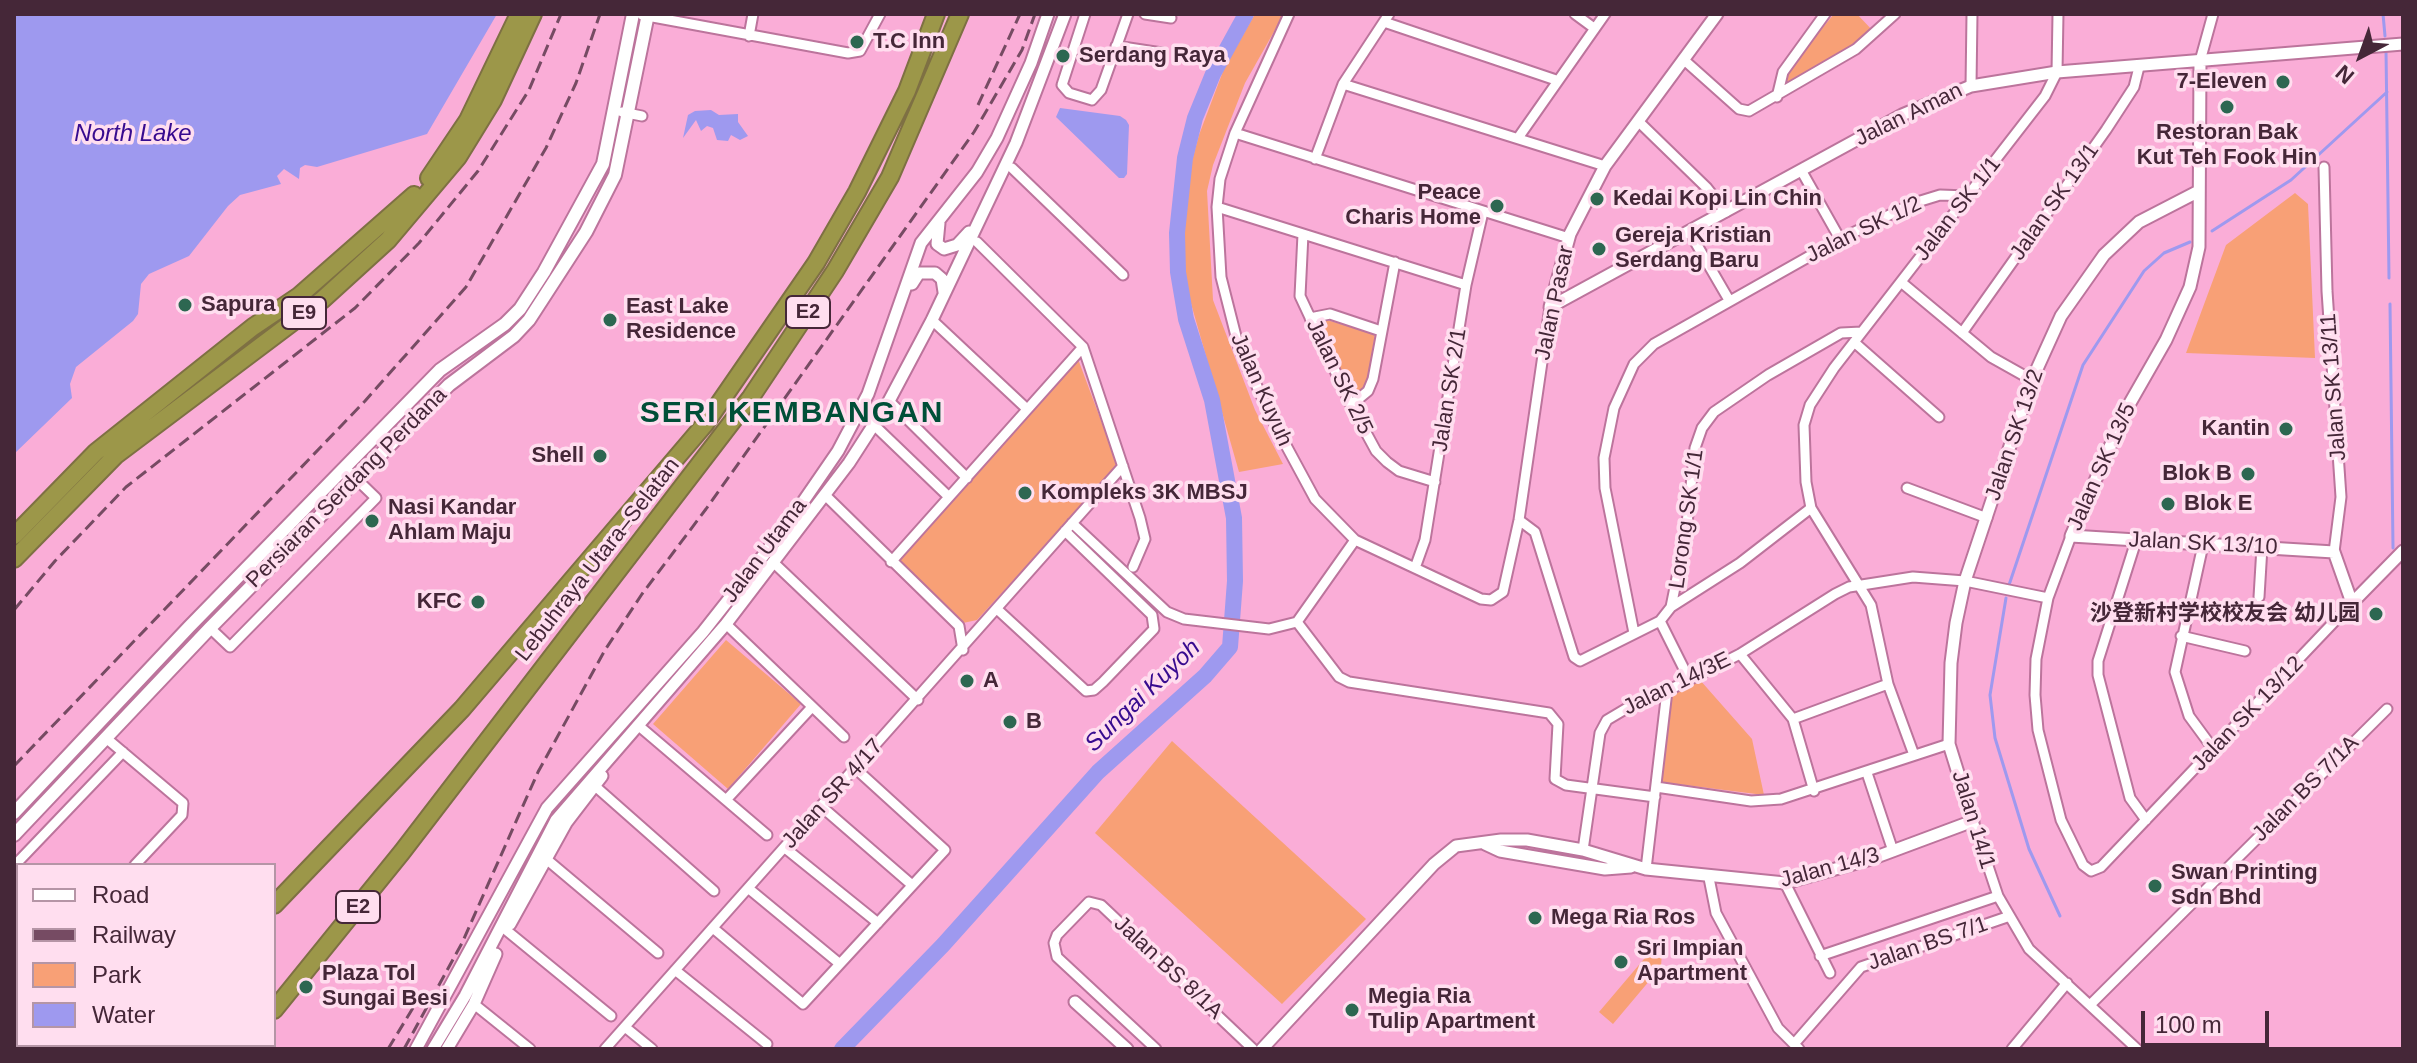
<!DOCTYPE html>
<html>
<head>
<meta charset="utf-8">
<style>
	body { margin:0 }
	#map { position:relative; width:2417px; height:1063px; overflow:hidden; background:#faadd7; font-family:Arial,sans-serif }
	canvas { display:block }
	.frame { position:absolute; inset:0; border:16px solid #452738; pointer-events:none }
	.legend { position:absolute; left:16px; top:863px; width:260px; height:184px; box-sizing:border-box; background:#ffdeef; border:2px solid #b595a6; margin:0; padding:10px 14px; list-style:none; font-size:24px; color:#452738 }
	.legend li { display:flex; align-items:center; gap:16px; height:40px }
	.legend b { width:40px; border:2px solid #b595a6 }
	.north { position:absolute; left:2321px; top:16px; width:80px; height:80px; -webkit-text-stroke:6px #ffdeef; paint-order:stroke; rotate:221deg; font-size:22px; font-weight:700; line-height:32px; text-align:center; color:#452738 }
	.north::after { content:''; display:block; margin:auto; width:28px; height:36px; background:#452738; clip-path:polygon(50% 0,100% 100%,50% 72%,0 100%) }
	.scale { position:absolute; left:2141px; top:1011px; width:128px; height:36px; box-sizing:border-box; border:4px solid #452738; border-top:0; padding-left:10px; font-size:24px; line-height:28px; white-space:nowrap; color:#452738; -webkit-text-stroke:6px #ffdeef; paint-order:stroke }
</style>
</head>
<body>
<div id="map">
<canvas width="2417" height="1063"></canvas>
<div class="frame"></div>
<ul class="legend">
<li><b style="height:10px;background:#fff"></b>Road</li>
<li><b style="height:10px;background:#764b63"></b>Railway</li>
<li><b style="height:22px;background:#f8a076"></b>Park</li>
<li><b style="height:22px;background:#9e99ef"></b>Water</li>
</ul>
<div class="north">N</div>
<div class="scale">100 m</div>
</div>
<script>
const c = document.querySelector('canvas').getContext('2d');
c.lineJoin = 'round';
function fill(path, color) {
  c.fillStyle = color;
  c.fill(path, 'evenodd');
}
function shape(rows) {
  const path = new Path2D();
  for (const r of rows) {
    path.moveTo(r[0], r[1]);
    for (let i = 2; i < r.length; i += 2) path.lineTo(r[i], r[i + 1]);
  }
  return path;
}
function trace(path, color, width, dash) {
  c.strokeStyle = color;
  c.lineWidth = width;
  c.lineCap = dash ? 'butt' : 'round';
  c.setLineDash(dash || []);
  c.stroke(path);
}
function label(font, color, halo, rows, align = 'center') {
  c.font = font + ' Arial,"Noto Sans SC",sans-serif';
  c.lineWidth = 7;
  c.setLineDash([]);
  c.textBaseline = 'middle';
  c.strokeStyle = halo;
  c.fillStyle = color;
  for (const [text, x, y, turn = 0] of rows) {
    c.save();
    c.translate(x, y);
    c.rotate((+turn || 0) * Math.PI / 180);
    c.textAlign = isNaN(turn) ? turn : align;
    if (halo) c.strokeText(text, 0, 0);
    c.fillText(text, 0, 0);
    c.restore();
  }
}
fill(shape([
	[1255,14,1284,14,1245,83,1213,165,1207,191,1213,300,1255,410,1283,464,1239,472,1190,300,1182,259,1183,194,1199,135,1225,66],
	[1834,14,1857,14,1873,31,1851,48,1782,86,1799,56],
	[2295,193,2308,204,2315,358,2186,353,2226,245],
	[1327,320,1375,334,1366,388,1361,393,1347,390,1316,321],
	[1078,359,1118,466,977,620,963,623,899,560],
	[726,640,801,704,728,789,653,724],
	[1700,680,1752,739,1764,795,1661,782,1673,691],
	[1172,741,1366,919,1282,1004,1095,833],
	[1655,946,1662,952,1661,967,1613,1024,1599,1012]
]), '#f8a076');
fill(shape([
	[14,14,497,14,427,134,317,167,305,165,300,168,299,179,284,169,277,176,281,184,240,195,228,206,189,256,149,274,141,284,138,314,133,321,76,367,70,384,72,398,14,454],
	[1060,108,1120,116,1126,120,1129,125,1127,174,1124,178,1119,178,1056,117],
	[711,110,719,115,738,114,738,122,748,136,740,140,731,135,728,141,717,140,713,128,707,126,701,131,696,120,683,138,688,115,695,111]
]), '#9e99ef');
trace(shape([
	[2383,14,2385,36],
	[2386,50,2389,278],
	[2212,231,2291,180,2387,92],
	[2390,304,2393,548],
	[2009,585,2083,365,2144,271,2164,253,2190,242],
	[2006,598,1990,695,1995,738,2029,849,2060,916]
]), '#9e99ef', 3);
trace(shape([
	[842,1049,943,945,1098,772,1205,676,1230,647,1235,581,1234,518,1212,400,1186,319,1178,272,1177,233,1185,158,1195,118,1213,74,1246,14]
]), '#9e99ef', 16);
const minor = shape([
	[1085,14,1062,85,1069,93,1092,100,1101,90,1128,14],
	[1145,14,1171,18],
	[1289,14,1235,133,1220,179,1217,207,1221,277,1239,348,1275,425,1315,499,1355,540,1481,599,1491,600,1503,592,1519,520,1550,307],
	[1575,14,1594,28],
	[642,15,848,53,860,51,880,14],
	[1384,22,1556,80],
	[749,36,753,14],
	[1116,46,1162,53],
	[1683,59,1739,109,1749,111,1856,49,1895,14],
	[2200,61,2213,14],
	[1343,84,1605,166],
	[1971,86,1972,14],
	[1777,97,1783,72,1825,14],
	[622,112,642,116],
	[1638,121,1707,188,1726,212],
	[1235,133,1569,238],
	[1518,138,1605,14],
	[1315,159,1343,84,1389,14],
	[2324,167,2327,291,2341,497,2334,552],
	[1012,168,1123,275],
	[1801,170,1840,239],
	[1217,207,1466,285],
	[1690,233,1729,300],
	[1303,234,1300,296,1351,405,1376,451,1387,462,1399,471,1435,482],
	[977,242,1083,347,1140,518,1145,539,1133,567],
	[1901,282,1991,357,2032,380],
	[1310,318,1330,314,1381,331],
	[932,320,1027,409],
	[1962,333,2106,130,2134,87,2139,67],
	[1854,342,1939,417],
	[889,401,967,478],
	[1351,405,1368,391,1373,379,1395,262],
	[874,425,949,497],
	[1907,488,1987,518],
	[825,495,959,626,963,650],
	[1519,520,1535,532,1574,657,1580,661,1660,621,1671,607,1740,563,1811,508],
	[1072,523,1167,612,1184,619,1269,629,1297,622,1355,540],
	[2071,536,2048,598,2036,659,2035,695,2038,730,2061,820,2083,865,2091,871,2101,867,2352,603],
	[2136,541,2098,661,2098,675,2130,798,2146,820],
	[2203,545,2175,672,2189,716,2214,750],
	[891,562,1083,347],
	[774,563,918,700],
	[1415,568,1425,540,1466,285,1483,212],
	[2259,597,2262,547],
	[1671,607,1686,533,1695,448,1702,428,1714,412,1768,375,1841,333,1862,332],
	[998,610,1086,691,1094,690,1103,682,1154,629,1152,615,1065,531],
	[1660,621,1689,679],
	[1297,622,1339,677,1349,682,1549,713,1558,724,1555,779,1566,785,1655,797],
	[726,624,844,737],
	[210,628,230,647,376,498,345,468],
	[1634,633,1605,488,1604,458,1614,408,1634,364,1654,344,1840,239,1914,203,1940,195,1968,196],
	[2181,636,2245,651],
	[1740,654,1793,719,1814,791],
	[1793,719,1888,684],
	[639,726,767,835],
	[106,738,183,803,182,815,135,865],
	[1914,755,1888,684,1871,605,1811,508,1806,482,1804,425,1810,405,1834,368,2045,96,2057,72,2058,14],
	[1867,773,1893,851],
	[595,786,714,891],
	[1656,787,1751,801,1781,799,1949,744],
	[726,800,812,707],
	[822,807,912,885],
	[1973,821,1998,896,2029,949,2137,1049],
	[785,848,878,923],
	[1583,850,1600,733,1607,720,1639,701,1667,691,1740,654,1835,594,1849,587,1913,577,1965,581,2048,598],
	[545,858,658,953],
	[14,866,123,752],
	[1646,869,1667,691],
	[1709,878,1716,913,1778,1028,1799,1049],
	[1785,883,1830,973],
	[748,888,840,964],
	[713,928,803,1004,945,850,856,769],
	[506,930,611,1016],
	[1820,956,1998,896],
	[675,970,767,1044],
	[14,999,18,994],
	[474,1004,530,1049],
	[2090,1005,2387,709],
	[625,1027,652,1049],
	[1794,1044,1861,967,2007,917],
	[605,1049,1123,466],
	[1156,1049,1057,957,1054,943,1057,935,1089,902,1101,905,1253,1049],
	[2012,1049,2067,983]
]);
const tertiary = shape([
	[2200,61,2199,247,2190,287,2166,340,2126,410,2071,536,2334,552,2352,603,2403,551],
	[939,223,937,244,944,249,957,245,969,232],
	[912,284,919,273,935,273,942,279,944,292],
	[1550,307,1902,115,1971,86,2057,72,2403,44],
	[1550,307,1570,234,1605,166,1717,14],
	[1485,844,1500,851,1605,869,1631,867],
	[510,924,566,823,602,776],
	[1075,1002,1127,1049],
	[416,1049,547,808,703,632,785,528,838,451,868,394,921,243,977,172,997,138,1031,63,1048,14],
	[433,1049,465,996,556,820,726,624,849,463,889,401,932,320,1016,143,1065,14],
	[447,1049,474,1004,496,954],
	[1262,1049,1434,864,1456,846,1501,840,1527,840,1583,850,1646,869,1785,883,1871,859,1973,821,1949,744,1951,663,1956,623,1965,581,2032,380,2061,316,2104,255,2139,222,2199,191]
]);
const secondary = shape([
	[14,813,189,627,440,370,505,324,520,309,544,272,603,164,633,14],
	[14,835,210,628,449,385,514,336,529,320,586,232,615,175,648,14]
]);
const motorway = shape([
	[429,178,468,120,519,14],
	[14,536,96,452,253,327,299,296,414,195],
	[14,559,116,455,322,300,388,240,458,157,493,100,533,14],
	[274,905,462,709,705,424,816,263,857,192,907,91,936,14],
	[274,1010,402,852,751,397,835,271,890,177,960,14],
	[171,1049,173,1045],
	[243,1049,246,1045]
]);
trace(minor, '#bc749c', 13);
trace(tertiary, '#bc749c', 15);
trace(secondary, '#bc749c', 16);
trace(motorway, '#7e7043', 20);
trace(minor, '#fff', 9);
trace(tertiary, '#fff', 11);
trace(secondary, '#fff', 12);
trace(motorway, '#9c9749', 16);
trace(shape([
	[978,105,1020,14],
	[14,610,55,561,126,487,355,308,419,243,478,171,529,90,561,14],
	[14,766,365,401,466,287,546,148,576,83,600,14],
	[388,1049,419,998],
	[404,1049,462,943,538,772,605,650,642,594,706,509,974,132,1022,50,1035,14]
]), '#764b63', 3, [12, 6]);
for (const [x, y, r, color] of [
	[857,42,8,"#2d6751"],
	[1063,56,8,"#2d6751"],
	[2283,82,8,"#2d6751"],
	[2227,107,8,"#2d6751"],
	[1597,199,8,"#2d6751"],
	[1497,206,8,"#2d6751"],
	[1599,249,8,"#2d6751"],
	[185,305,8,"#2d6751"],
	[610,320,8,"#2d6751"],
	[2286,429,8,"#2d6751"],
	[600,456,8,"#2d6751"],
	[2248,474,8,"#2d6751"],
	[1025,493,8,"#2d6751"],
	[2168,504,8,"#2d6751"],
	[372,521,8,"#2d6751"],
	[478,602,8,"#2d6751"],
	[2376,614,8,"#2d6751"],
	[967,681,8,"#2d6751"],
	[1010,722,8,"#2d6751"],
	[2155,886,8,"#2d6751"],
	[1535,918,8,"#2d6751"],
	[1621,962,8,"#2d6751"],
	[306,987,8,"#2d6751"],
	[1352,1010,8,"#2d6751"]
]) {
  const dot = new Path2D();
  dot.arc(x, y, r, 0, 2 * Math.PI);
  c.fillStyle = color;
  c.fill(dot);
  trace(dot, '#ffdeef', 3);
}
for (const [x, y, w] of [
	[808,312,44],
	[304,313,44],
	[358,907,44]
]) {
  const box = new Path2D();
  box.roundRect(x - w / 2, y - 16, w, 32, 6);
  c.fillStyle = '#ffdeef';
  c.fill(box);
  trace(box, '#452738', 2);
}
label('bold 20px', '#452738', null, [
	["E2",808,312],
	["E9",304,313],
	["E2",358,907]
]);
label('bold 22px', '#452738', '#ffdeef', [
	["T.C Inn",873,42],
	["Serdang Raya",1079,56],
	["7-Eleven",2267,82,"right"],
	["Restoran Bak",2227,133,"center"],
	["Kut Teh Fook Hin",2227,158,"center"],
	["Peace",1481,193,"right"],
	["Charis Home",1481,218,"right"],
	["Kedai Kopi Lin Chin",1613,199],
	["Gereja Kristian",1615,236],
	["Serdang Baru",1615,261],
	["Sapura",201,305],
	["East Lake",626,307],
	["Residence",626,332],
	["Kantin",2270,429,"right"],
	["Shell",584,456,"right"],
	["Blok B",2232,474,"right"],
	["Kompleks 3K MBSJ",1041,493],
	["Blok E",2184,504],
	["Nasi Kandar",388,508],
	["Ahlam Maju",388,533],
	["KFC",462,602,"right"],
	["沙登新村学校校友会 幼儿园",2360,614,"right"],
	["A",983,681],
	["B",1026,722],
	["Swan Printing",2171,873],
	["Sdn Bhd",2171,898],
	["Mega Ria Ros",1551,918],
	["Sri Impian",1637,949],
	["Apartment",1637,974],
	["Plaza Tol",322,974],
	["Sungai Besi",322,999],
	["Megia Ria",1368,997],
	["Tulip Apartment",1368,1022]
], 'left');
label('22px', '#452738', '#ffdeef', [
	["Jalan Aman",1909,115,-26],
	["Jalan SK 13/1",2055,202,-55],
	["Jalan SK 1/1",1958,209,-52],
	["Jalan SK 1/2",1864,230,-26],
	["Jalan Pasar",1555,303,-78],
	["Jalan SK 2/5",1339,377,64],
	["Jalan SK 13/11",2334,387,-94],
	["Jalan Kuyuh",1261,390,66],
	["Jalan SK 2/1",1450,390,-81],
	["Jalan SK 13/2",2015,435,-71],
	["Jalan SK 13/5",2102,467,-66],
	["Persiaran Serdang Perdana",347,488,-45],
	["Lorong SK 1/1",1687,519,-82],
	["Jalan SK 13/10",2203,544,3],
	["Jalan Utama",765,551,-53],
	["Lebuhraya Utara–Selatan",598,560,-52],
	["Jalan 14/3E",1677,684,-26],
	["Jalan SK 13/12",2248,714,-46],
	["Jalan BS 7/1A",2306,789,-45],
	["Jalan SR 4/17",833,794,-48],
	["Jalan 14/1",1973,820,73],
	["Jalan 14/3",1830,868,-15],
	["Jalan BS 7/1",1928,944,-19],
	["Jalan BS 8/1A",1168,968,43]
]);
label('italic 24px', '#370b8f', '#ffdeef', [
	["North Lake",133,134],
	["Sungai Kuyoh",1143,696,-44]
]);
c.letterSpacing = '2px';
label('bold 30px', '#004f38', '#ffdeef', [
	["SERI KEMBANGAN",792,414]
]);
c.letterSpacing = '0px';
</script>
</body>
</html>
